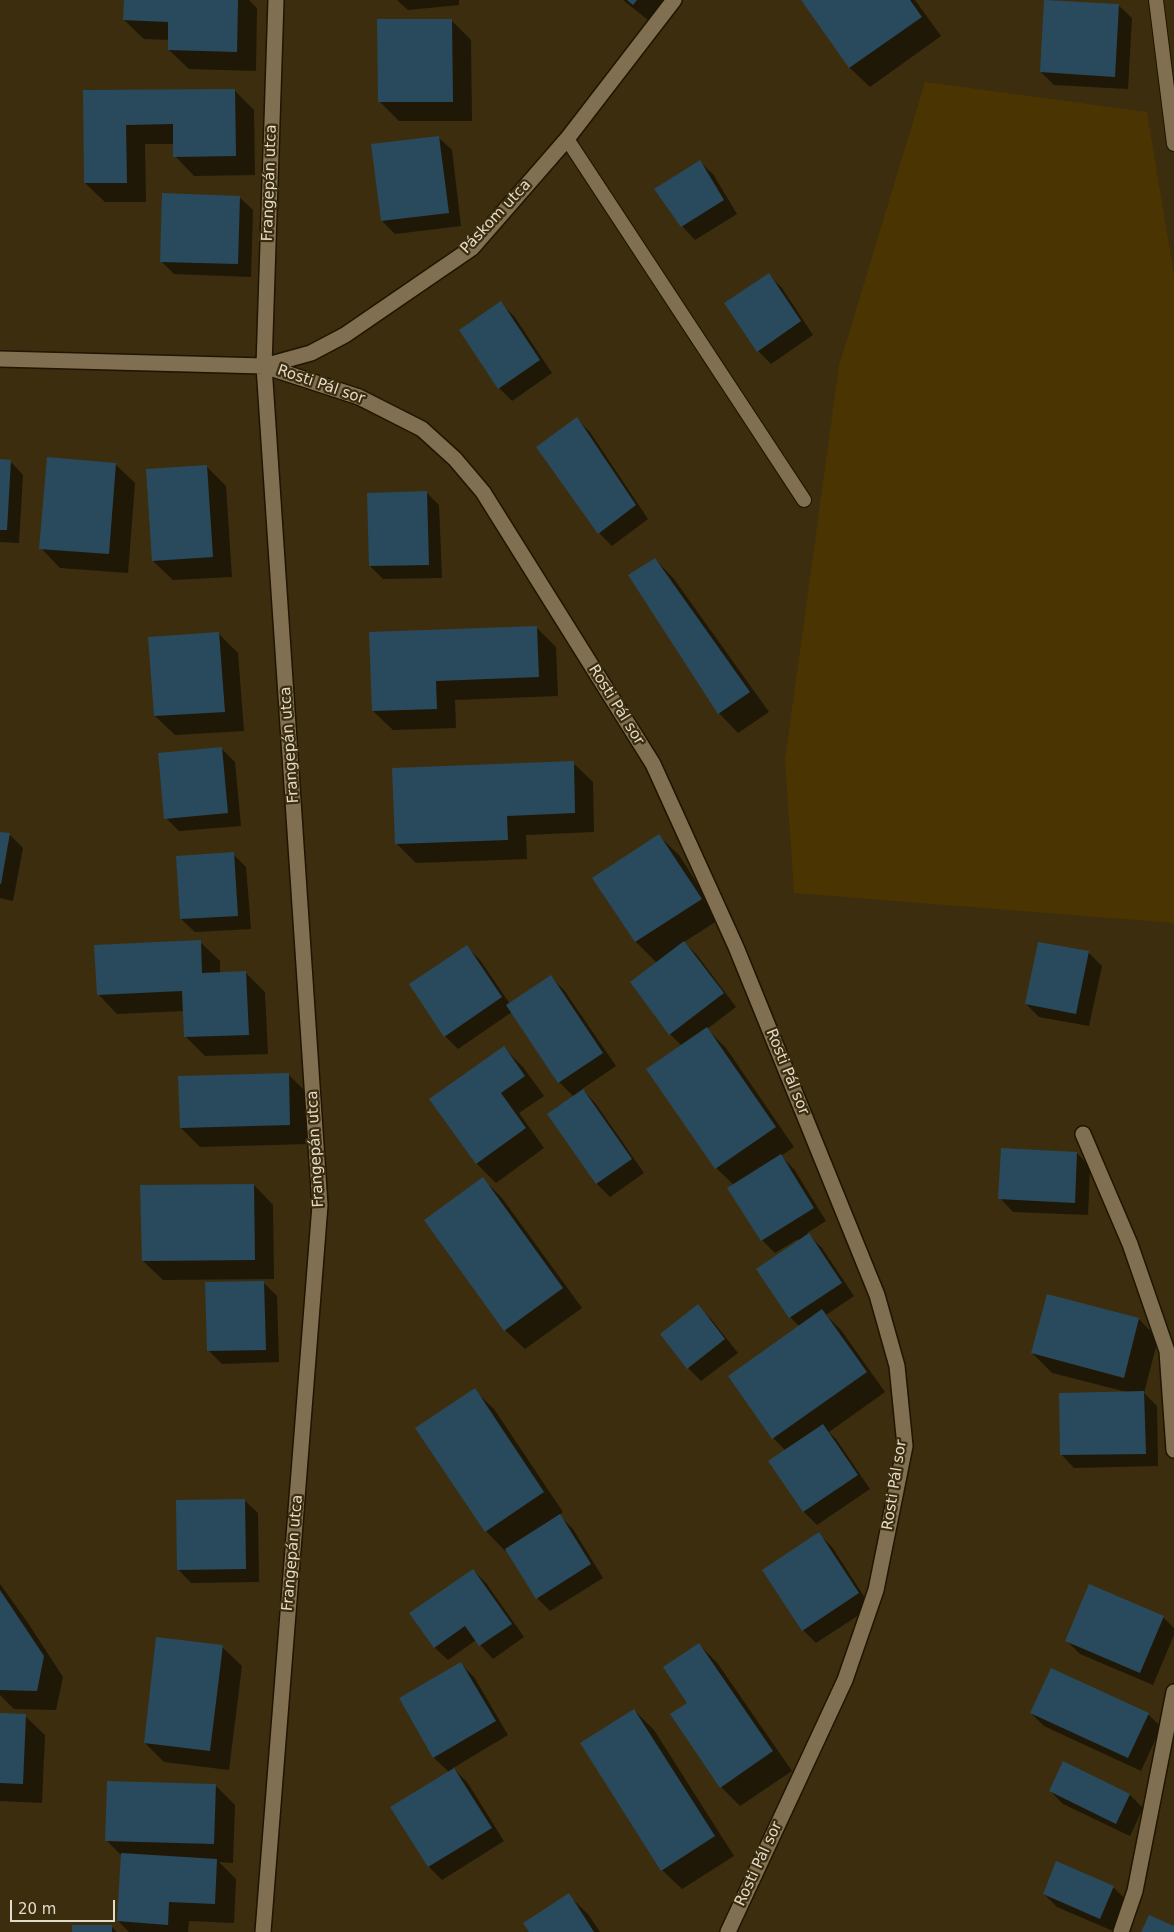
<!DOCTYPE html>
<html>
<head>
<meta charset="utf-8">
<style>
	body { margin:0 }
	#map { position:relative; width:1174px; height:1932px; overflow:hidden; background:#3b2d0e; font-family:"DejaVu Sans",sans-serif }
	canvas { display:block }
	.scale { position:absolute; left:10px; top:1900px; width:105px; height:22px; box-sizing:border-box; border:2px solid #e3dbca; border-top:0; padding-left:6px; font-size:15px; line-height:18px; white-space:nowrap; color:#e3dbca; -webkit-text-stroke:4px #3b2d0e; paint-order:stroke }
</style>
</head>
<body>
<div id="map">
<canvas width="1174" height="1932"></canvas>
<div class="scale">20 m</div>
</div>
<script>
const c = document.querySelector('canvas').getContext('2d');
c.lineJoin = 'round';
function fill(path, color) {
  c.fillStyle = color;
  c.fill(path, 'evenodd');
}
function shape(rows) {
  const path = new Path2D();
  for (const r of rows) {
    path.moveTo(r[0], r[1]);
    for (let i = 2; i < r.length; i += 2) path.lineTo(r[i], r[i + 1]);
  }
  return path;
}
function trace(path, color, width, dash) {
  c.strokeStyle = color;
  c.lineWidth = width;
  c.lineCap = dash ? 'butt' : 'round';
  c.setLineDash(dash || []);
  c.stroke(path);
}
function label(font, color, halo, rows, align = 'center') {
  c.font = font + ' "DejaVu Sans",sans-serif';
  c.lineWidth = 4.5;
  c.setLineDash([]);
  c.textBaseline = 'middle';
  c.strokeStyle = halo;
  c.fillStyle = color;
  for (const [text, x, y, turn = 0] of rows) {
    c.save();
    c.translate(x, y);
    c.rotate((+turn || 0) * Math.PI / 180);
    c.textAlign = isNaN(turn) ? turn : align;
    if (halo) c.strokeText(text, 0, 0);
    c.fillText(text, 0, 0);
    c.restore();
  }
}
fill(shape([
	[925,82,1147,112,1174,275,1174,923,794,893,785,760,839,366]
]), '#4a3502');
fill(shape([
	[125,0,249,0,257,8,256,71,189,69,169,50,169,40,144,39,124,20],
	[397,0,459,0,459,5,408,10],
	[623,0,672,0,653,24],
	[802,0,915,0,941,36,870,87,850,68],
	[1118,5,1132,18,1128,89,1054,85,1041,72],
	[451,20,471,40,472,121,399,121,380,102],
	[234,90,254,110,255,175,194,176,175,156,174,144,145,144,146,202,105,202,85,183,84,91],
	[438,137,452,150,461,226,395,234,382,221],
	[699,161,713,174,737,214,695,240,682,226,656,189],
	[239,197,253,210,251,277,174,274,161,261],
	[769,275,782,288,813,335,771,364,758,351],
	[500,303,514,316,552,373,512,401,499,388],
	[577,419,590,432,648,519,612,546,599,533],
	[0,461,10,461,23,475,19,543,0,542],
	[115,464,135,483,128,573,60,568,41,548],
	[207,467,226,486,232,577,173,580,153,561],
	[426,492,439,505,442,578,383,579,370,566],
	[655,559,674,579,769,712,738,733,719,713,630,575],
	[536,627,556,647,558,696,455,700,456,728,393,730,373,711],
	[219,634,238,653,244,731,175,735,155,716],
	[221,748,235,762,241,826,179,831,166,818],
	[573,763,593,782,594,832,526,835,527,859,416,863,396,843],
	[0,833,10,835,23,848,13,901,0,898],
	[659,836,679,855,720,919,684,942,697,955,736,1007,707,1029,726,1048,794,1147,781,1156,794,1169,826,1221,807,1233,822,1248,854,1296,826,1315,841,1330,885,1392,829,1432,836,1439,870,1489,817,1525,804,1512,770,1462,786,1451,773,1438,729,1376,800,1327,790,1317,758,1269,799,1241,798,1239,775,1253,762,1240,734,1185,716,1168,682,1046,670,1034,657,963,636,942,594,878],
	[233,854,246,867,251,929,195,932,181,919],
	[200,942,220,961,220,973,245,972,265,992,268,1054,205,1056,186,1037,184,1011,117,1014,98,994],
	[467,947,480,960,510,1004,551,977,564,990,616,1066,582,1089,596,1104,644,1173,610,1197,596,1183,574,1097,559,1082,512,1012,458,1049,445,1036],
	[1088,952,1102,966,1089,1026,1039,1017,1026,1004],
	[503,1047,523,1067,544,1096,519,1113,544,1148,496,1183,476,1163],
	[288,1074,308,1094,309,1144,200,1147,181,1128],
	[1077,1153,1090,1167,1088,1215,1013,1212,1000,1198],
	[483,1179,502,1198,582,1308,525,1349,505,1330],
	[254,1185,273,1205,274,1279,163,1280,143,1261],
	[264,1283,277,1296,279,1362,222,1364,208,1350],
	[1048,1295,1139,1319,1158,1339,1144,1393,1157,1406,1158,1466,1074,1468,1061,1454,1127,1392,1052,1373,1032,1353],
	[698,1306,711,1319,738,1353,701,1381,688,1368],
	[474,1390,494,1409,563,1512,559,1515,573,1529,603,1578,550,1611,537,1598,507,1550,505,1551,486,1531],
	[244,1500,258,1513,259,1582,191,1583,178,1569],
	[819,1534,832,1547,871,1607,816,1643,803,1630],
	[473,1570,486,1583,524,1637,493,1659,476,1640,448,1660,434,1647],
	[0,1584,28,1623,63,1677,56,1710,14,1709,0,1695],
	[1163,1617,1174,1628,1174,1635,1153,1685,1080,1654,1067,1641],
	[699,1644,718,1664,792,1771,740,1806,721,1787,688,1703],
	[222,1647,242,1666,229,1770,164,1762,145,1743],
	[461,1664,474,1677,508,1735,453,1768,467,1782,504,1841,442,1880,429,1867,392,1808,449,1772,434,1758,400,1699],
	[634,1710,654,1730,734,1856,682,1889,662,1870],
	[1031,1713,1148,1714,1161,1727,1141,1771,1044,1726],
	[0,1714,25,1716,45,1735,42,1803,0,1801],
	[1063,1763,1130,1795,1143,1808,1130,1836,1063,1804,1050,1791],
	[215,1785,235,1805,233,1863,219,1862,236,1879,234,1923,189,1921,188,1932,129,1932,118,1921,122,1856,106,1840],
	[1113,1887,1126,1900,1113,1931,1057,1907,1044,1894],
	[568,1895,588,1914,600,1932,531,1932],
	[111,1926,117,1932,73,1932]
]), '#0007');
fill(shape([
	[124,0,238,0,237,52,168,50,168,22,123,20],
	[627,0,637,0,633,5],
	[801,0,910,0,922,17,849,68],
	[1044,0,1119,4,1115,77,1040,72],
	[377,19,452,19,453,102,378,102],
	[235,89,236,156,173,157,173,124,126,125,127,183,84,183,83,90],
	[439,136,449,213,381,221,371,144],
	[700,160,724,200,681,227,654,189],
	[162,193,240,196,238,264,160,262],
	[769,273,801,321,757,352,724,303],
	[501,301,540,360,498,389,459,330],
	[577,417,636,505,598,534,536,447],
	[47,457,116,463,109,554,39,549],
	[0,459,11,460,7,530,0,530],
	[207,465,213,557,152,561,146,469],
	[427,491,429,565,369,566,367,493],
	[655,558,750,692,718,714,628,575],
	[537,626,539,677,436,681,437,709,372,711,369,632],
	[219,632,225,712,154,716,148,637],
	[222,747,228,813,164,819,158,753],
	[574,761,575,813,507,816,508,840,395,844,392,768],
	[0,832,10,833,1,884,0,884],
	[659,834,702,899,635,942,592,878],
	[234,852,238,916,180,919,176,856],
	[201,940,202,973,246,971,249,1035,184,1037,182,991,97,995,94,945],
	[684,941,724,993,669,1035,630,982],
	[1038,942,1089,951,1076,1014,1025,1004],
	[467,945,502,997,444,1037,409,984],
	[551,975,603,1053,558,1083,506,1005],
	[707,1027,776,1127,715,1169,646,1069],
	[504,1046,525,1076,501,1093,526,1128,476,1164,429,1099],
	[289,1073,290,1125,180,1128,178,1076],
	[583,1089,632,1159,596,1184,547,1114],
	[1001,1148,1077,1152,1075,1203,998,1199],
	[781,1154,814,1208,761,1241,727,1188],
	[483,1177,563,1288,504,1331,424,1220],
	[254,1184,255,1260,142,1261,140,1185],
	[809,1233,842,1283,789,1318,756,1269],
	[264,1281,266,1350,207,1351,205,1282],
	[1047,1294,1139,1318,1124,1378,1031,1353],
	[698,1304,725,1339,687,1369,660,1334],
	[822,1309,867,1372,772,1439,728,1376],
	[475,1388,544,1492,485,1532,415,1428],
	[1144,1391,1146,1454,1060,1455,1059,1393],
	[823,1424,858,1475,803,1512,768,1461],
	[245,1499,246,1569,177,1570,176,1500],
	[560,1514,591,1564,536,1599,505,1549],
	[819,1532,859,1593,802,1631,762,1570],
	[473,1569,512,1624,479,1646,465,1626,434,1648,409,1613],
	[1089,1584,1164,1616,1140,1673,1065,1641],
	[0,1590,44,1656,37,1691,0,1690],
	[156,1637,223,1645,210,1751,144,1743],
	[699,1643,773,1751,720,1788,670,1714,687,1703,663,1667],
	[461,1662,496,1721,433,1758,399,1698],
	[1051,1668,1149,1713,1128,1758,1030,1713],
	[634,1709,715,1836,661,1871,580,1743],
	[0,1713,26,1714,23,1784,0,1783],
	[1063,1761,1130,1794,1116,1824,1049,1791],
	[454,1768,492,1828,428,1867,390,1807],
	[107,1781,216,1784,214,1844,105,1841],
	[121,1853,217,1859,215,1904,169,1902,168,1925,117,1921],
	[1056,1861,1114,1886,1100,1919,1043,1894],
	[569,1893,594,1932,529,1932,523,1923],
	[1149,1915,1174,1926,1174,1932,1141,1932],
	[72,1925,112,1925,112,1932,72,1932]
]), '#294a5c');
const lane = shape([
	[1156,0,1174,144],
	[567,139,804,500]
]);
const street = shape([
	[0,359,264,366,311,353,345,335,472,248,567,139,674,0],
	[264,366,359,397,422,429,455,459,483,492,653,764,736,947,877,1295,897,1366,905,1446,876,1590,845,1680,728,1932],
	[1083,1134,1130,1244,1167,1351,1174,1450],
	[263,1932,320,1205,264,366,276,0],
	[1121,1932,1135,1891,1174,1692]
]);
trace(lane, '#1f1501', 16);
trace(street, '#1f1501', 18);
trace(lane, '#807051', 14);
trace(street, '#807051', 15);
label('15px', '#e3dbca', '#3b2d0e', [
	["Frangepán utca",270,183,-88],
	["Páskom utca",496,217,-47],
	["Rosti Pál sor",321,385,19],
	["Rosti Pál sor",616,705,58],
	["Frangepán utca",290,745,-94],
	["Rosti Pál sor",787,1072,68],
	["Frangepán utca",316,1149,-93],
	["Rosti Pál sor",895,1485,-81],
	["Frangepán utca",293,1553,-85],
	["Rosti Pál sor",759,1864,-65]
]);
</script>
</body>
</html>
